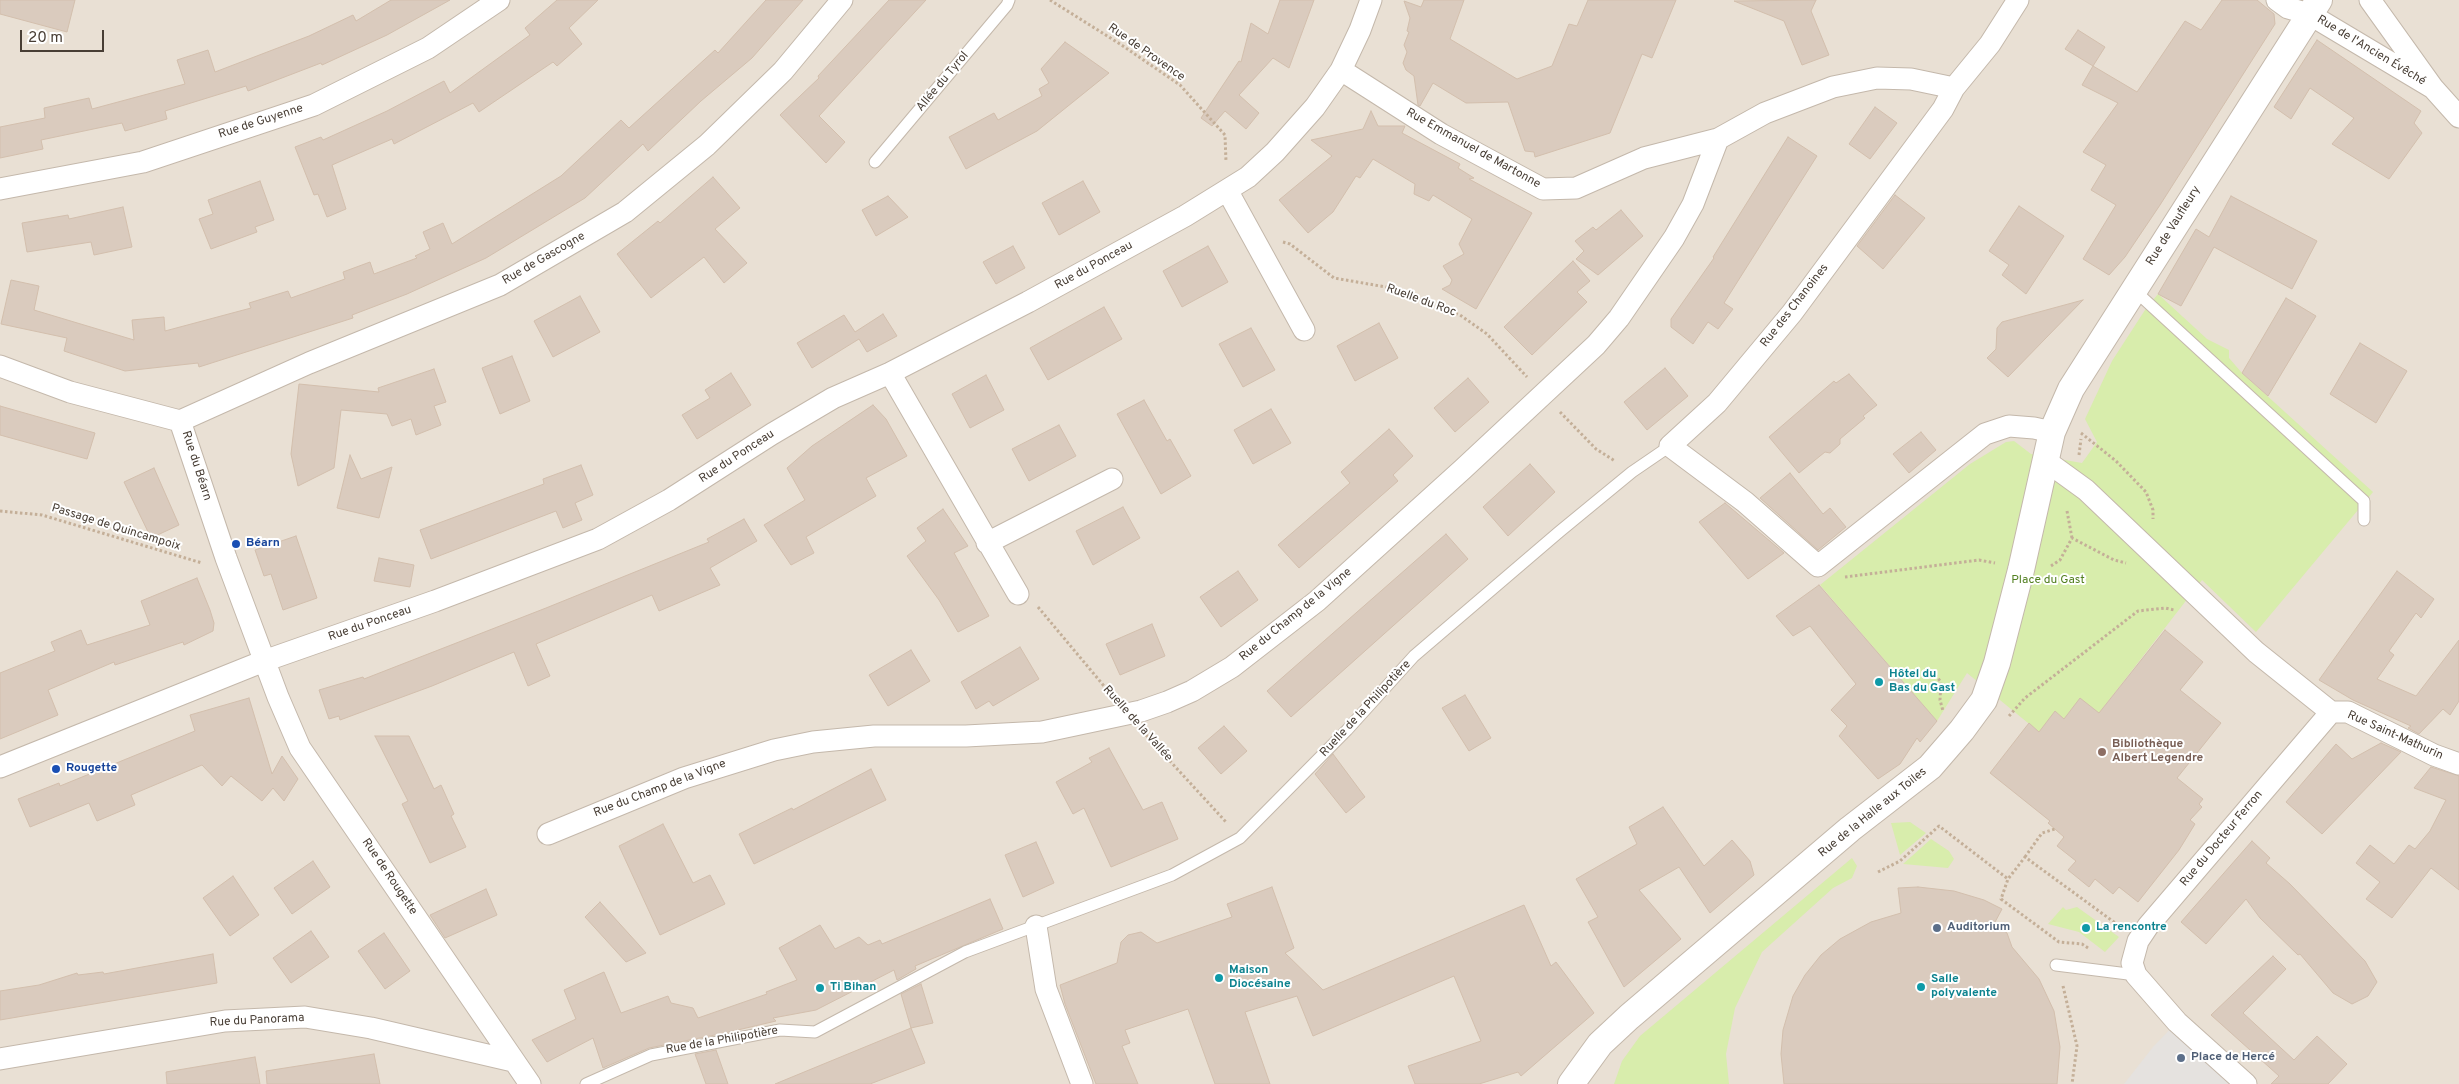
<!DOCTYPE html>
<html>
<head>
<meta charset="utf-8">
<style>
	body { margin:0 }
	#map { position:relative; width:2459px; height:1084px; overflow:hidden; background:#f5efe7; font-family:Overpass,sans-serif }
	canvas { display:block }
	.scale { position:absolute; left:20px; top:30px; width:84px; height:22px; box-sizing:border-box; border:2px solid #483e35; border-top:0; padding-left:6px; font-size:15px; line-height:18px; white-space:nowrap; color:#483e35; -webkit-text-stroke:4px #fff; paint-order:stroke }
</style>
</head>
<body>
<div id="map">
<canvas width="2459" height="1084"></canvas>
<div class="scale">20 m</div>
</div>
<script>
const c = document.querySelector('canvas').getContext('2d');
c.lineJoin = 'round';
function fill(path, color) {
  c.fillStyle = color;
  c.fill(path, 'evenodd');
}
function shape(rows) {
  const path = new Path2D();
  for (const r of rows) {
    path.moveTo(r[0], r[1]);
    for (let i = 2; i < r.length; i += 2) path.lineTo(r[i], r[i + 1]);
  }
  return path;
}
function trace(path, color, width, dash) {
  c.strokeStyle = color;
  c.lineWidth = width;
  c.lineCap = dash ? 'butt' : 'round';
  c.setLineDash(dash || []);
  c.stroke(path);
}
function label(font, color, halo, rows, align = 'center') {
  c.font = font + ' Overpass,sans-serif';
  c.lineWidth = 4;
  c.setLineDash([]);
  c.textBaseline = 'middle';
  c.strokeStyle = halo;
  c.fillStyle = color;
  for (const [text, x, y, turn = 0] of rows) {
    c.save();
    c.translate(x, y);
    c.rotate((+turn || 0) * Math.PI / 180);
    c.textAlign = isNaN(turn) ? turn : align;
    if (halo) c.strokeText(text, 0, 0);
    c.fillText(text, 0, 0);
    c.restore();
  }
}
fill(shape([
	[0,0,2459,0,2459,1084,0,1084]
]), '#e9e0d4');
fill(shape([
	[2158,294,2207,339,2229,350,2229,358,2242,373,2373,492,2256,632,2202,580,2099,713,2080,699,2064,719,2055,712,2039,732,1967,673,1937,721,1820,585,1970,464,2006,442,2014,441,2031,454,2082,463,2097,442,2085,419,2112,361,2145,310],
	[1910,822,1926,833,1900,855,1891,823],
	[1931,839,1949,851,1954,859,1948,868,1903,864],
	[1852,858,1857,866,1852,878,1833,888,1762,952,1735,1008,1726,1054,1729,1084,1614,1084,1622,1061,1640,1036],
	[2063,907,2066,910,2077,907,2119,937,2105,952,2079,932,2048,924]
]), '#d8edac');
fill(shape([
	[2177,1022,2246,1084,2124,1084,2153,1047]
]), '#e5e2df');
const building = shape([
	[0,0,75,0,67,32,0,14,0,0],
	[391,0,450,0,387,35,322,65,321,63,248,91,246,86,165,111,167,119,125,131,122,123,41,140,43,149,0,158,0,127,45,118,44,108,89,98,92,109,185,84,177,60,208,50,215,72,309,36,353,15,356,21,391,0],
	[557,0,598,0,569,28,582,44,557,66,553,62,479,112,473,103,394,144,392,139,332,165,346,209,327,217,318,194,314,195,295,147,321,137,323,140,387,111,444,81,450,93,530,35,525,28,557,0],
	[766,0,803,0,752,58,701,101,648,151,643,144,585,198,486,258,407,294,352,315,353,318,199,367,198,363,125,371,64,351,67,338,1,324,11,280,39,286,34,310,134,340,132,320,164,317,165,331,251,308,249,303,288,291,291,298,345,279,343,272,370,262,374,274,417,258,415,256,430,249,423,232,443,223,452,244,561,176,621,120,629,128,715,50,718,53,766,0],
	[889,0,926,0,819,116,845,142,826,163,780,115,819,78,818,76,889,0],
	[1280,0,1314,0,1289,68,1273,58,1239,95,1259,113,1246,129,1225,111,1212,126,1201,118,1239,61,1241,62,1251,23,1268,34,1280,0],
	[1424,0,1464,0,1450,39,1517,79,1552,66,1569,24,1577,26,1588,0,1676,0,1652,58,1642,54,1610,133,1535,157,1534,152,1525,151,1508,102,1466,103,1433,83,1420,106,1418,105,1414,76,1406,70,1403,63,1407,52,1404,45,1409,32,1407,31,1410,18,1404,1,1421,7,1424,0],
	[1816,0,1811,11,1829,55,1802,65,1784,21,1734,1,1816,0],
	[2222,0,2257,0,2274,14,2275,24,2160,205,2125,257,2109,275,2083,259,2116,205,2091,190,2106,165,2083,152,2118,103,2082,85,2093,66,2137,92,2185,21,2201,30,2222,0],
	[2078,30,2105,47,2093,66,2065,49,2078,30],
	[2317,40,2421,111,2414,123,2422,133,2389,179,2332,144,2354,118,2310,88,2291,119,2274,107,2317,40],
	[1065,42,1109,73,1037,131,966,169,949,137,994,113,998,120,1042,96,1039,89,1049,83,1041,69,1065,42],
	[1875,107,1897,123,1870,159,1849,144,1875,107],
	[1371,111,1378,126,1405,126,1402,133,1460,164,1458,168,1474,178,1469,179,1532,213,1476,309,1442,289,1450,285,1452,280,1443,266,1464,254,1459,244,1472,219,1433,195,1429,201,1414,194,1415,184,1373,159,1360,178,1356,176,1333,212,1308,233,1279,200,1332,156,1311,140,1363,129,1371,111],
	[1788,137,1817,156,1724,303,1733,309,1718,329,1708,322,1693,344,1671,327,1671,319,1714,258,1713,257,1788,137],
	[713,177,740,208,715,229,747,263,724,283,704,257,651,298,617,254,658,221,660,223,713,177],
	[260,181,274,220,255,227,257,232,211,249,199,219,213,214,208,200,260,181],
	[1083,181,1100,212,1059,235,1042,203,1083,181],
	[1895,195,1925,218,1883,269,1857,246,1895,195],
	[888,196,908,217,876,236,862,210,888,196],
	[2231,196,2317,241,2292,289,2214,247,2181,306,2158,294,2196,229,2209,237,2231,196],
	[2019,206,2064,236,2026,294,2002,275,2009,265,1989,251,2019,206],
	[123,207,132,247,94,255,91,242,27,252,22,223,68,215,69,219,123,207],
	[1621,210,1643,236,1598,275,1576,259,1584,251,1575,241,1593,227,1596,230,1621,210],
	[1013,246,1025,268,996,284,983,262,1013,246],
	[1208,246,1228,282,1182,307,1163,271,1208,246],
	[1573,261,1590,281,1577,292,1587,302,1532,355,1504,327,1573,261],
	[580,296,600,332,553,357,534,321,580,296],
	[2286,298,2316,316,2268,396,2242,373,2286,298],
	[2083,300,2008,377,1987,358,1996,349,1997,328,2002,322,2083,300],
	[1104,307,1122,339,1048,380,1030,348,1104,307],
	[883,314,897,336,867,352,859,339,812,368,797,343,844,315,855,332,883,314],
	[1379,323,1398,358,1355,381,1337,346,1379,323],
	[1251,328,1275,370,1243,387,1219,344,1251,328],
	[2360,343,2407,371,2376,423,2330,394,2360,343],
	[512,356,530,401,500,414,482,368,512,356],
	[1665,368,1688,396,1647,430,1624,402,1665,368],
	[434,369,446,402,434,406,441,425,416,435,411,419,392,426,387,414,341,410,334,468,298,486,291,454,299,384,379,392,378,388,434,369],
	[731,373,751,405,697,439,682,415,710,398,705,390,731,373],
	[1849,374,1877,405,1863,416,1865,418,1840,439,1840,444,1830,453,1825,452,1799,473,1769,437,1834,381,1836,383,1849,374],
	[986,375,1004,410,970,428,952,394,986,375],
	[1468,378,1489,402,1455,432,1434,408,1468,378],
	[1144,400,1167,441,1170,439,1191,476,1161,494,1117,414,1144,400],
	[873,405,886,419,907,456,866,478,876,496,806,537,814,553,791,565,764,525,805,500,787,468,812,446,873,405],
	[0,406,95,433,87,459,0,435,0,406],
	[1271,409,1291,443,1253,464,1234,430,1271,409],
	[1059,425,1076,456,1029,481,1012,449,1059,425],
	[1389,429,1413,456,1393,475,1398,481,1299,568,1278,545,1350,483,1341,472,1389,429],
	[1921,432,1936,450,1909,473,1893,454,1921,432],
	[350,455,361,479,392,467,379,518,337,508,350,455],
	[1530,464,1555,492,1508,536,1483,507,1530,464],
	[581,465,593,495,575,503,582,520,563,528,556,511,431,559,420,530,544,484,543,479,581,465],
	[154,468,179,525,151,538,124,482,154,468],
	[1790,473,1823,514,1830,508,1846,527,1818,550,1760,498,1790,473],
	[1725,503,1784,553,1748,579,1699,522,1725,503],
	[1123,507,1140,538,1093,565,1076,531,1123,507],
	[943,509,968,546,954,553,989,616,958,632,939,600,907,556,926,541,917,528,943,509],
	[744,519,757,541,710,568,720,585,659,611,652,595,536,644,550,676,528,686,514,652,432,686,340,720,339,716,329,719,319,690,363,677,364,679,546,608,709,542,707,539,744,519],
	[1446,534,1468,559,1291,717,1267,691,1446,534],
	[296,536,317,598,283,610,271,574,264,576,255,550,296,536],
	[379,558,414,565,410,587,374,581,379,558],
	[1238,571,1258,600,1221,627,1200,597,1238,571],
	[2397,571,2434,599,2421,618,2416,613,2389,651,2394,655,2377,679,2416,696,2459,640,2459,701,2450,715,2443,709,2419,734,2408,728,2411,726,2353,700,2319,680,2397,571],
	[197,578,210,610,214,623,213,631,184,645,183,642,115,665,114,662,48,690,58,715,0,739,0,673,55,651,51,642,81,630,87,645,150,625,141,601,197,578],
	[1819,585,1937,721,1920,742,1917,738,1900,764,1878,779,1839,736,1847,726,1831,710,1856,684,1810,626,1793,636,1776,616,1819,585],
	[1152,624,1165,656,1120,675,1106,644,1152,624],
	[2165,630,2203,662,2180,690,2221,723,2177,778,2203,799,2199,804,2202,807,2190,820,2195,824,2179,850,2138,902,2119,887,2113,894,2095,879,2089,887,2068,870,2076,861,2057,846,2064,837,2048,823,2050,821,1990,773,2029,723,2039,732,2055,711,2064,719,2080,698,2099,713,2165,630],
	[1020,647,1039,679,993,706,989,701,976,709,961,682,1020,647],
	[911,650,930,681,888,706,869,675,911,650],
	[1465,695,1491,738,1469,751,1442,708,1465,695],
	[249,698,272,774,282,756,298,779,284,801,273,788,262,801,231,776,222,786,202,765,131,795,135,805,97,821,89,803,30,827,18,799,59,783,60,786,195,731,190,715,249,698],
	[1224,726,1247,751,1221,774,1198,748,1224,726],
	[375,736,409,736,434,789,441,785,454,814,451,816,466,847,430,863,402,804,408,801,375,736],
	[2381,743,2401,752,2322,834,2286,802,2336,744,2352,759,2381,743],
	[1109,748,1143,810,1162,802,1178,839,1111,867,1084,808,1073,814,1056,782,1092,762,1089,758,1109,748],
	[1333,754,1365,797,1346,813,1315,774,1333,754],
	[2431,767,2459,776,2459,890,2431,868,2392,918,2366,899,2380,882,2356,863,2370,845,2394,864,2409,845,2415,849,2430,831,2446,800,2414,788,2431,767],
	[871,769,886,800,754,864,739,834,792,808,793,810,871,769],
	[1663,807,1704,866,1732,840,1750,861,1754,875,1710,913,1679,867,1639,890,1681,939,1624,987,1588,922,1598,917,1576,879,1637,844,1629,827,1663,807],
	[663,824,693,883,710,875,725,904,660,935,619,846,663,824],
	[2252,841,2270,858,2266,863,2290,884,2365,961,2377,982,2368,996,2352,1004,2333,993,2300,954,2298,955,2260,918,2246,899,2206,944,2181,922,2252,841],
	[1036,842,1054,883,1023,897,1005,855,1036,842],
	[313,861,330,887,292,914,274,888,313,861],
	[233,876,259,915,230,936,203,898,233,876],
	[1272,887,1294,948,1285,953,1323,990,1524,905,1551,966,1556,962,1594,1013,1521,1076,1518,1072,1479,1084,1415,1084,1408,1066,1481,1041,1454,976,1313,1036,1297,996,1245,1012,1270,1084,1215,1084,1188,1009,1125,1030,1130,1043,1122,1046,1138,1084,1096,1084,1065,1004,1060,985,1117,963,1121,942,1128,935,1141,932,1157,943,1232,917,1227,904,1272,887],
	[1918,887,1954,891,1984,900,2002,909,1994,924,2007,933,2012,947,2039,979,2054,1011,2060,1047,2057,1084,1784,1084,1781,1054,1783,1030,1793,996,1805,975,1821,955,1840,939,1871,922,1901,913,1898,888,1918,887],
	[486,889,497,915,445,938,430,915,486,889],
	[990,899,1003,929,915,966,916,969,897,980,894,970,816,1010,773,1018,776,1021,725,1033,649,1048,603,1068,593,1038,547,1062,532,1040,576,1019,564,990,604,972,621,1013,668,996,671,1003,693,1008,698,1018,767,994,766,992,797,980,779,948,820,925,835,949,859,937,868,945,880,940,882,944,990,899],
	[600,902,639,945,646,953,626,962,585,917,600,902],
	[311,931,329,957,291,983,273,958,311,931],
	[384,933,410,971,385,989,358,951,384,933],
	[213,954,217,983,0,1020,0,991,39,985,77,973,78,975,103,972,104,974,213,954],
	[2273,956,2286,969,2243,1013,2294,1060,2317,1036,2347,1064,2328,1084,2271,1084,2279,1076,2211,1015,2273,956],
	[921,984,933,1023,911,1028,901,994,921,984],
	[911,1028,925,1063,870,1084,775,1084,911,1028],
	[716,1050,728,1084,706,1084,695,1054,716,1050],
	[374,1054,380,1084,267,1084,266,1071,374,1054],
	[255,1057,260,1084,167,1084,166,1072,255,1057]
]);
fill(building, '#dacbbe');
trace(building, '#d3bfad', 1);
const service = shape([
	[875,162,1007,5,1009,0],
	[2133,289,2364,501,2364,520],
	[2056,965,2136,975],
	[586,1084,651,1055,780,1030,815,1032,965,952,1172,875,1240,838,1347,730,1414,656,1559,532,1632,472,1670,446]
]);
const minor = shape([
	[2018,0,1990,44,1954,88,1943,109,1792,313,1717,403,1670,446,1745,502,1818,566,1985,434,2009,426,2034,428,2052,432],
	[2277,0,2288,8,2309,14,2433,88],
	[2370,0,2433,88,2459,117],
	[1341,70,1441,134,1543,189,1576,188,1644,158,1718,139,1765,113,1833,87,1877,78,1911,79,1954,88],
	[0,189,143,162,314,105,428,48,499,0],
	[1227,190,1304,330],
	[0,366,70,392,180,421,226,558,278,697,300,748,530,1084],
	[890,373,1018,594],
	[180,421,309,363,500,285,625,212,707,145,783,71,842,0],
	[2046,461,2086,490,2256,652,2331,712],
	[987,543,1112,479],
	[2331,712,2348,712,2434,755,2459,764],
	[0,767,264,661,435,601,598,539,669,500,772,434,833,398,890,373,1028,302,1185,216,1248,177,1275,152,1315,107,1341,70,1360,30,1371,0],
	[548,834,684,778,774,750,813,742,874,736,966,736,1042,732,1141,711,1167,702,1192,691,1232,667,1317,601,1463,469,1596,345,1619,318,1674,238,1693,204,1718,139],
	[1036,926,1046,989,1082,1084],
	[0,1059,225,1021,305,1017,371,1028,513,1061],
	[2246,1084,2177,1022,2136,975,2132,963,2138,941,2148,926,2331,712]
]);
const tertiary = shape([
	[1571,1084,1600,1044,1629,1017,1850,829,1930,767,1962,730,1984,700,1997,663,2021,570,2052,432,2071,389,2319,0]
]);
trace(service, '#c4b8ab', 13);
trace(minor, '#c4b8ab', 23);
trace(tertiary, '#c4b8ab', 28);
trace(shape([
	[1050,0,1120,44,1180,85,1225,135,1226,162],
	[1283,242,1290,244,1334,278,1386,287,1460,315,1487,334,1527,377],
	[1560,412,1596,449,1615,461],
	[2081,433,2116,461,2146,492,2153,510,2153,519],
	[2079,455,2081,439],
	[0,511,42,515,202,563],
	[2067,511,2072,538],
	[2051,566,2060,560,2072,538,2114,560,2126,563],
	[1845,577,1979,560,1995,563],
	[1038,607,1109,692],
	[1935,675,1941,682,1940,700,1943,711],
	[2009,716,2025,698,2138,611,2165,608,2174,610],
	[1146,735,1226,822],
	[2025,857,2042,833,2055,829],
	[1878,872,1900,861,1939,826,2008,879],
	[2088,948,2082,944,2059,942,2001,899,2008,879,2025,857,2118,925],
	[2063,986,2077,1046,2072,1084]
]), '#c4af98', 3, [2.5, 2.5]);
trace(service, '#fff', 11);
trace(minor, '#fff', 21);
trace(tertiary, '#fff', 26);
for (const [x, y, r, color] of [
	[236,544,5,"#1a4fb4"],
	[1879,682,5,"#0f9aa8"],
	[2102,752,5,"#8d6e63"],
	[56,769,5,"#1a4fb4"],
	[1937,928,5,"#5c6f8a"],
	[2086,928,5,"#0f9aa8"],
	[1219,978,5,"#0f9aa8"],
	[1921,987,5,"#0f9aa8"],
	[820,988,5,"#0f9aa8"],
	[2181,1058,5,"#5c6f8a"]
]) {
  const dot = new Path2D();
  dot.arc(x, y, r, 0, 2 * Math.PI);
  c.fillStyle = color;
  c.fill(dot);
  trace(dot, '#fff', 2);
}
label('12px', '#483e35', '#fff', [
	["Rue de l'Ancien Évêché",2371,51,31],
	["Rue de Provence",1146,53,35],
	["Allée du Tyrol",943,82,-50],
	["Rue de Guyenne",261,122,-18],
	["Rue Emmanuel de Martonne",1473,149,29],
	["Rue de Vaufleury",2174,226,-58],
	["Rue de Gascogne",544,259,-30],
	["Rue du Ponceau",1094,266,-29],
	["Ruelle du Roc",1421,301,20],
	["Rue des Chanoines",1795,306,-52],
	["Rue du Ponceau",737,457,-33],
	["Rue du Béarn",196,466,72],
	["Passage de Quincampoix",116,528,17],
	["Rue du Champ de la Vigne",1296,615,-39],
	["Rue du Ponceau",370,624,-19],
	["Ruelle de la Philipotière",1366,709,-47],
	["Ruelle de la Vallée",1137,724,48],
	["Rue Saint-Mathurin",2395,736,24],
	["Rue du Champ de la Vigne",660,789,-21],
	["Rue de la Halle aux Toiles",1873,813,-39],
	["Rue du Docteur Ferron",2222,839,-50],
	["Rue de Rougette",389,877,56],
	["Rue du Panorama",257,1021,-3],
	["Rue de la Philipotière",722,1041,-10]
]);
label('bold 12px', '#164399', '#fff', [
	["Béarn",246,544],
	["Rougette",66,769]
], 'left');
label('12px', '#538022', '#fff', [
	["Place du Gast",2048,581]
]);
label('bold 12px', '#0d838f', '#fff', [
	["Hôtel du",1889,675],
	["Bas du Gast",1889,689],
	["La rencontre",2096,928],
	["Maison",1229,971],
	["Diocésaine",1229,985],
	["Salle",1931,980],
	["polyvalente",1931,994],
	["Ti Bihan",830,988]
], 'left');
label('bold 12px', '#785e54', '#fff', [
	["Bibliothèque",2112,745],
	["Albert Legendre",2112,759]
], 'left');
label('bold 12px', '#4e5e75', '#fff', [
	["Auditorium",1947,928],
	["Place de Hercé",2191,1058]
], 'left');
</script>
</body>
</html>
